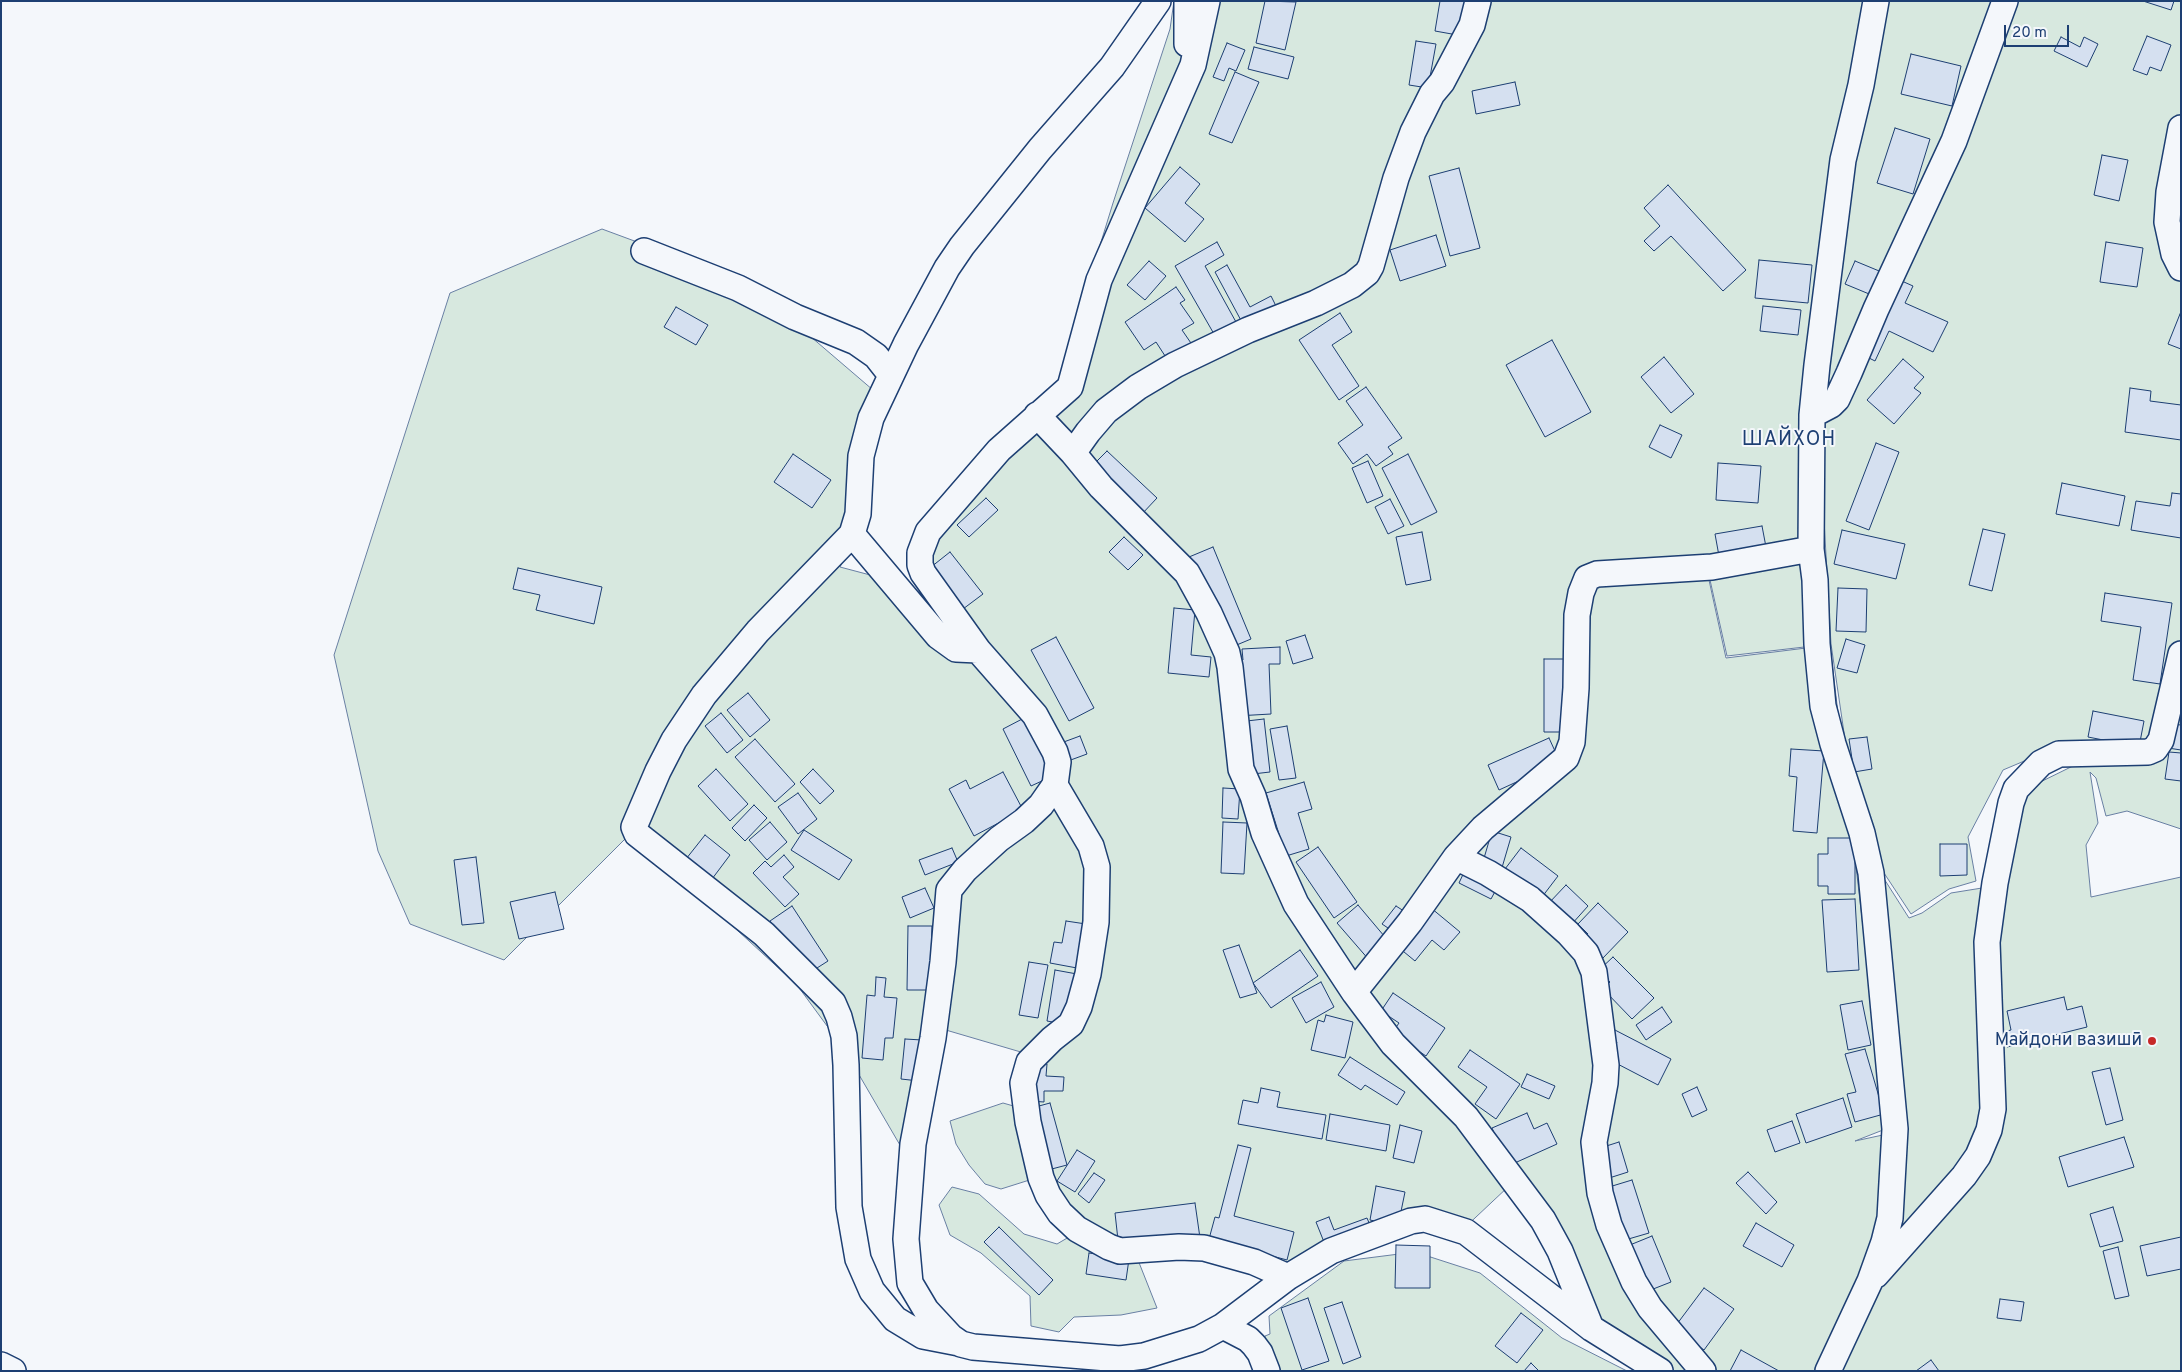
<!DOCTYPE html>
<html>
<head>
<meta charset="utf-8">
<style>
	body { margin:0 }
	#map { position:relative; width:2182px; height:1372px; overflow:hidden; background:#f4f7fb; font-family:Overpass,sans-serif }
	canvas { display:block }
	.frame { position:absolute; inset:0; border:2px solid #1d3f73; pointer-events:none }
	.scale { position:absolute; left:2004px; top:25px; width:65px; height:22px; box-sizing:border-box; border:2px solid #1d3f73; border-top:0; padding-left:6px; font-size:15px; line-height:18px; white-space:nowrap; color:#1d3f73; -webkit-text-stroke:4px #f4f7fb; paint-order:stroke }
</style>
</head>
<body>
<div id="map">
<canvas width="2182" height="1372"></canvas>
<div class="frame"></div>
<div class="scale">20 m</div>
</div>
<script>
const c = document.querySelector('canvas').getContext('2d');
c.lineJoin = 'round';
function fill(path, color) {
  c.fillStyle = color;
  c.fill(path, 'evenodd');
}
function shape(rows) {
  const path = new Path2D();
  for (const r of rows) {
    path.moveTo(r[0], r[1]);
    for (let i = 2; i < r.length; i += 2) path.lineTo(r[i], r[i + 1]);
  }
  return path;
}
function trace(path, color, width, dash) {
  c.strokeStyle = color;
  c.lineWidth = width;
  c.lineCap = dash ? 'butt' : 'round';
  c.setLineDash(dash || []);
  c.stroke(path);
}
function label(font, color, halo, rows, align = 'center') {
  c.font = font + ' Overpass,sans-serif';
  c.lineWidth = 4;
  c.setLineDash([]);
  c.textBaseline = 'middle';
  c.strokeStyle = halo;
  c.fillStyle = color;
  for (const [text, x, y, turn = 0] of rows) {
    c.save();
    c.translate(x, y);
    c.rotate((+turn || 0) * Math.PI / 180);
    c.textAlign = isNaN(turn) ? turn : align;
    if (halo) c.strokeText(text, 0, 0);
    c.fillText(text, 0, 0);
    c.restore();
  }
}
const green = shape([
	[1174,1,2181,1,2181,829,2127,811,2106,816,2096,778,2090,772,2098,823,2086,845,2091,897,2181,877,2181,1371,1821,1371,1845,1322,1838,1321,1819,1371,1664,1371,1574,1314,1573,1295,1570,1296,1540,1229,1509,1186,1459,1233,1407,1231,1331,1259,1289,1286,1252,1265,1190,1257,1136,1255,1157,1308,1121,1315,1074,1317,1059,1332,1031,1326,1030,1296,981,1253,950,1235,939,1205,952,1187,979,1194,1024,1234,1057,1244,1074,1234,1049,1202,1039,1177,1001,1189,985,1184,969,1165,956,1144,950,1121,1003,1103,1024,1109,1022,1079,1031,1055,939,1028,934,1060,904,1152,844,1049,797,985,701,897,636,828,504,960,410,924,378,851,334,655,450,293,602,229,748,283,887,402,866,445,860,527,840,567,874,576,916,617,958,648,977,653,923,573,921,560,934,529,960,499,1020,447,1036,428,1027,422,1054,395,1113,203,1170,29,1174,1],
	[1822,365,1824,365,1818,413,1831,644,1865,876,1884,873,1911,914,1949,889,1976,881,1968,837,2003,770,2048,751,2065,751,2079,763,2020,792,1993,842,1982,888,1951,893,1922,913,1909,918,1881,874,1865,878,1879,1030,1892,1133,1855,1141,1883,1130,1866,952,1830,645,1726,658,1709,580,1638,574,1593,573,1589,641,1580,698,1587,640,1591,572,1638,572,1710,580,1727,656,1830,644,1822,580,1816,411,1822,365],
	[1415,1252,1480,1273,1562,1338,1627,1371,1263,1371,1265,1336,1270,1334,1269,1316,1344,1261,1415,1252]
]);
fill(green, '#d7e8df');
trace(green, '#687fa3', 1);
const building = shape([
	[1265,1,1296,2,1285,50,1256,43,1265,1],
	[1440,1,1469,1,1463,36,1435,31,1440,1],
	[2143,1,2174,1,2171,10,2143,1],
	[2147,36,2171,45,2161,71,2150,67,2147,75,2133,70,2147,36],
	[2061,37,2080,47,2084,37,2098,44,2087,67,2054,51,2061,37],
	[1416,41,1436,44,1428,88,1409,85,1416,41],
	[1227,43,1245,50,1236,71,1229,68,1224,81,1213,77,1227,43],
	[1254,47,1294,57,1288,79,1248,69,1254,47],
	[1911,54,1961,66,1952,106,1901,94,1911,54],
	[1235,72,1259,82,1232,143,1209,134,1235,72],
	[1515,82,1520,105,1476,114,1472,91,1515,82],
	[1895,128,1930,139,1913,194,1877,183,1895,128],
	[2102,155,2128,160,2119,201,2094,195,2102,155],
	[1180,167,1200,184,1185,203,1204,219,1185,242,1145,208,1180,167],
	[1459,168,1480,248,1450,256,1429,176,1459,168],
	[1668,185,1746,270,1723,291,1671,236,1654,251,1644,241,1660,226,1644,208,1668,185],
	[1436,235,1446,266,1400,281,1390,250,1436,235],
	[1217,242,1224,255,1205,266,1236,322,1214,334,1175,266,1217,242],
	[2106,242,2143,248,2137,287,2100,282,2106,242],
	[1759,260,1812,265,1808,303,1755,298,1759,260],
	[1149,261,1166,276,1145,300,1127,285,1149,261],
	[1855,261,1884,273,1874,296,1845,284,1855,261],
	[1227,265,1250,307,1271,296,1277,308,1244,326,1215,272,1227,265],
	[1895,278,1913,286,1905,303,1948,322,1933,352,1889,331,1875,361,1859,353,1895,278],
	[1176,287,1185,300,1180,303,1194,323,1182,330,1193,346,1169,362,1156,342,1144,350,1125,322,1176,287],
	[1763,306,1801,310,1798,335,1760,331,1763,306],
	[676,307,708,325,696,345,664,327,676,307],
	[1340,313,1352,332,1332,345,1359,386,1339,400,1299,340,1340,313],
	[2180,314,2181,314,2181,349,2168,344,2180,314],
	[1552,340,1591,412,1545,437,1506,365,1552,340],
	[1664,357,1694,394,1671,413,1641,377,1664,357],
	[1903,359,1924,377,1914,388,1921,393,1894,424,1867,400,1903,359],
	[1366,387,1402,438,1388,447,1393,454,1376,466,1367,454,1353,464,1338,443,1363,425,1346,401,1366,387],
	[2130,388,2151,391,2150,401,2181,405,2181,440,2125,432,2130,388],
	[1660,425,1682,435,1671,458,1649,447,1660,425],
	[1876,443,1899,452,1869,530,1846,521,1876,443],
	[1107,451,1157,498,1141,515,1091,467,1107,451],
	[793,454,831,480,812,508,774,482,793,454],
	[1408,454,1437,512,1411,525,1382,468,1408,454],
	[1368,461,1383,496,1367,503,1352,468,1368,461],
	[1718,463,1761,466,1758,503,1716,500,1718,463],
	[2062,483,2125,496,2119,526,2056,514,2062,483],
	[2172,493,2181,494,2181,538,2131,530,2136,501,2170,506,2172,493],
	[986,498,998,510,969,537,957,525,986,498],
	[1390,499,1404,526,1388,534,1375,507,1390,499],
	[1762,526,1766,547,1719,556,1715,534,1762,526],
	[1983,529,2005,534,1992,591,1969,585,1983,529],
	[1842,530,1905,544,1896,579,1834,564,1842,530],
	[1422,532,1431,580,1406,585,1396,537,1422,532],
	[1124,537,1143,555,1128,570,1109,552,1124,537],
	[1213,547,1251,639,1227,649,1189,557,1213,547],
	[950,552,983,594,959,612,926,571,950,552],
	[518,568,602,587,594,624,536,610,540,595,513,589,518,568],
	[1838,588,1867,589,1866,632,1836,631,1838,588],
	[2105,593,2172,603,2160,684,2133,680,2141,627,2101,621,2105,593],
	[1174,608,1195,610,1191,655,1211,657,1209,677,1168,673,1174,608],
	[1305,635,1313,658,1293,664,1286,641,1305,635],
	[1056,637,1094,708,1069,721,1031,650,1056,637],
	[1846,639,1865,645,1857,673,1837,668,1846,639],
	[1280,647,1280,664,1269,664,1271,714,1236,716,1233,661,1243,660,1242,649,1280,647],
	[1544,659,1573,659,1566,732,1544,732,1544,659],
	[748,693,770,720,750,737,727,710,748,693],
	[2093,711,2144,721,2139,747,2088,737,2093,711],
	[721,713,743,740,727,753,705,726,721,713],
	[1026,717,1055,775,1031,786,1003,729,1026,717],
	[1264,719,1270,772,1244,775,1238,722,1264,719],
	[2171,724,2181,725,2181,750,2168,748,2171,724],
	[1287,726,1296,778,1279,780,1270,729,1287,726],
	[1080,736,1087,754,1068,761,1061,743,1080,736],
	[1867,737,1872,769,1854,772,1849,739,1867,737],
	[1549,738,1560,762,1499,790,1488,765,1549,738],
	[755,739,795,784,775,802,735,757,755,739],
	[1791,749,1824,751,1817,833,1793,831,1797,777,1789,776,1791,749],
	[2169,752,2181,753,2181,781,2165,779,2169,752],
	[716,769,748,804,730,821,698,786,716,769],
	[813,769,834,791,820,804,800,782,813,769],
	[1003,772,1023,810,974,836,949,789,966,780,970,789,1003,772],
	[1304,782,1312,809,1298,813,1309,849,1286,856,1266,793,1304,782],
	[1223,788,1240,789,1238,819,1222,818,1223,788],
	[798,793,817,819,798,834,778,807,798,793],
	[754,805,767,818,745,841,732,828,754,805],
	[770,822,787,842,767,860,749,840,770,822],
	[1223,822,1247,823,1244,874,1221,873,1223,822],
	[804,830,852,860,839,880,791,850,804,830],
	[1492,831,1511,837,1501,871,1482,865,1492,831],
	[705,835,730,855,712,879,686,859,705,835],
	[1828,838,1855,838,1855,894,1828,894,1828,886,1818,886,1818,854,1828,854,1828,838],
	[1940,844,1967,844,1967,875,1940,876,1940,844],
	[1318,847,1357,902,1334,918,1296,862,1318,847],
	[952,848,958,862,925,875,919,860,952,848],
	[1521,848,1558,876,1542,897,1505,869,1521,848],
	[784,855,794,867,783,877,799,894,785,907,753,873,765,861,771,867,784,855],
	[476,857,484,923,462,925,454,860,476,857],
	[1466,868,1499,884,1491,899,1459,883,1466,868],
	[1566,885,1588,906,1571,925,1548,904,1566,885],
	[925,888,934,908,910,918,902,897,925,888],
	[555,892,564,929,519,939,510,902,555,892],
	[1855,899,1859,970,1827,972,1822,900,1855,899],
	[1598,903,1628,932,1602,959,1582,939,1588,934,1578,924,1598,903],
	[1358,905,1390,943,1370,961,1337,923,1358,905],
	[792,906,828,961,806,975,770,921,792,906],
	[1396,906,1410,915,1397,934,1382,924,1396,906],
	[1431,908,1460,932,1444,950,1432,940,1415,961,1398,947,1431,908],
	[1066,921,1086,924,1077,968,1050,963,1054,942,1062,943,1066,921],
	[908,926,932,926,930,990,907,990,908,926],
	[1239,945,1257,993,1240,998,1223,950,1239,945],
	[1300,950,1318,976,1271,1008,1253,983,1300,950],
	[1613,957,1654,998,1632,1019,1603,989,1610,982,1598,971,1613,957],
	[1029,962,1048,965,1038,1018,1019,1015,1029,962],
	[1055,970,1077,974,1069,1025,1047,1021,1055,970],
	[876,977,886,978,884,997,897,998,893,1038,885,1038,883,1060,862,1058,867,995,875,996,876,977],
	[1321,982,1334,1007,1306,1023,1292,998,1321,982],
	[1393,993,1445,1028,1426,1056,1392,1033,1399,1023,1381,1011,1393,993],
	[2064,997,2067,1010,2082,1006,2087,1027,2007,1047,2003,1032,2011,1030,2007,1011,2064,997],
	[1862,1001,1871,1045,1848,1050,1840,1005,1862,1001],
	[1662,1007,1672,1022,1646,1040,1636,1025,1662,1007],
	[1326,1015,1353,1022,1345,1058,1311,1050,1318,1020,1324,1022,1326,1015],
	[1613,1029,1671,1059,1658,1085,1608,1059,1617,1042,1609,1038,1613,1029],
	[905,1039,922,1040,919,1081,901,1079,905,1039],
	[1865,1049,1884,1114,1855,1122,1847,1094,1856,1092,1845,1054,1865,1049],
	[1470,1050,1520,1084,1496,1119,1475,1104,1487,1087,1458,1067,1470,1050],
	[1350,1057,1405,1092,1397,1105,1365,1085,1361,1090,1338,1075,1350,1057],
	[1032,1063,1047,1064,1046,1076,1064,1077,1063,1091,1044,1091,1044,1102,1030,1101,1032,1063],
	[2110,1068,2123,1120,2106,1125,2092,1072,2110,1068],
	[1527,1074,1555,1086,1549,1099,1521,1087,1527,1074],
	[1697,1087,1707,1110,1692,1117,1682,1094,1697,1087],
	[1261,1088,1280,1092,1277,1107,1326,1115,1322,1139,1238,1124,1243,1100,1258,1103,1261,1088],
	[1843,1098,1852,1127,1806,1143,1796,1114,1843,1098],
	[1050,1103,1067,1165,1044,1171,1028,1109,1050,1103],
	[1527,1113,1534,1129,1547,1123,1557,1144,1508,1166,1492,1128,1527,1113],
	[1330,1114,1390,1125,1386,1151,1326,1140,1330,1114],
	[1792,1121,1800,1143,1775,1152,1767,1130,1792,1121],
	[1400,1125,1422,1131,1414,1163,1393,1158,1400,1125],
	[2124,1137,2134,1167,2068,1187,2059,1157,2124,1137],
	[1619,1142,1628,1172,1606,1179,1597,1149,1619,1142],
	[1238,1145,1251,1148,1234,1216,1294,1232,1287,1260,1209,1239,1215,1217,1219,1218,1238,1145],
	[1077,1150,1095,1161,1075,1192,1057,1181,1077,1150],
	[1748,1172,1777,1202,1766,1214,1736,1183,1748,1172],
	[1094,1173,1105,1180,1089,1203,1078,1194,1094,1173],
	[1632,1180,1649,1233,1625,1240,1609,1187,1632,1180],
	[1376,1186,1405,1192,1398,1226,1370,1220,1376,1186],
	[1195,1203,1200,1238,1119,1249,1115,1213,1195,1203],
	[2113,1207,2123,1241,2100,1247,2090,1214,2113,1207],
	[1329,1217,1334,1230,1367,1218,1372,1230,1326,1247,1316,1222,1329,1217],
	[1756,1223,1794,1245,1782,1267,1743,1246,1756,1223],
	[999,1227,1053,1280,1039,1295,984,1242,999,1227],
	[1652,1236,1671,1282,1643,1293,1625,1247,1652,1236],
	[2181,1237,2181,1269,2147,1276,2140,1246,2181,1237],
	[1396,1245,1430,1246,1430,1288,1395,1288,1396,1245],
	[2118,1247,2129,1296,2115,1299,2103,1251,2118,1247],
	[1089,1253,1129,1259,1126,1280,1086,1274,1089,1253],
	[1704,1288,1734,1309,1704,1350,1674,1328,1704,1288],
	[1308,1298,1329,1361,1302,1370,1281,1308,1308,1298],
	[2000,1299,2024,1302,2021,1321,1997,1318,2000,1299],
	[1342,1302,1361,1357,1343,1364,1324,1308,1342,1302],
	[1521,1313,1543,1330,1517,1363,1495,1346,1521,1313],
	[1741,1350,1779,1371,1730,1371,1741,1350],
	[1931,1360,1939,1371,1916,1371,1931,1360],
	[1531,1363,1539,1371,1524,1371,1531,1363]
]);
fill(building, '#d5e0f0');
trace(building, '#1d3f73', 1);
const minor = shape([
	[1207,1,1193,65,1099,280,1070,387,999,450,928,532,920,553,920,565,923,573,978,650,1035,715,1055,752,1058,762,1055,785,1041,805,1024,821,999,839,965,870,949,890,943,962,933,1038,913,1144,906,1239,910,1283,926,1310,951,1337,961,1344,973,1347,1120,1359,1144,1356,1199,1339,1223,1326,1288,1277,1331,1251,1411,1221,1425,1219,1466,1232,1591,1328,1660,1371],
	[1187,44,1187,1],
	[2181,128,2169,192,2167,222,2174,254,2181,268],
	[644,251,738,288,795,317,856,342,876,356,891,375],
	[1037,415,1073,453,1101,487,1187,573,1209,613,1227,653,1230,667,1241,769,1253,796,1264,833,1296,904,1354,992,1393,1044,1466,1117,1543,1220,1560,1251,1591,1328],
	[1812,415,1831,405,1837,399,1849,373,1876,309,1954,141,2005,1],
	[1073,453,1088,432,1106,411,1138,387,1175,365,1248,330,1316,303,1352,285,1367,273,1371,266,1396,178,1413,132,1432,94,1442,82,1472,25,1478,1],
	[852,534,938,636,956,649,978,650],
	[1055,785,1091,846,1097,867,1096,922,1088,974,1079,1007,1071,1024,1052,1039,1029,1062,1023,1083,1028,1122,1041,1178,1048,1195,1060,1213,1077,1229,1109,1247,1120,1251,1179,1247,1204,1248,1254,1262,1288,1277],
	[1456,857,1488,873,1530,899,1568,933,1586,953,1594,972,1606,1065,1605,1083,1594,1142,1600,1193,1609,1225,1634,1282,1650,1308,1703,1371],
	[1354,992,1410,922,1456,857,1483,828,1566,758,1572,742,1576,688,1577,615,1581,593,1587,578,1597,574,1712,567,1811,549],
	[1876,1275,1964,1176,1978,1156,1989,1130,1993,1109,1987,942,1995,883,2011,803,2016,789,2041,763,2059,754,2148,752,2155,749,2161,740,2181,654],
	[1223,1326,1248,1339,1254,1345,1260,1353,1267,1371],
	[959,1343,923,1336,895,1319,872,1291,858,1259,849,1207,846,1065,844,1036,839,1017,833,1003,764,934,637,834,634,827,658,771,674,740,704,695,758,631,852,534,858,514,861,456,871,418,906,344,947,268,962,246,1040,149,1112,67,1158,1],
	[1,1365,13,1371],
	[1828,1371,1870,1281,1884,1242,1890,1218,1895,1129,1871,873,1862,833,1833,744,1823,706,1817,644,1815,580,1811,549,1812,415,1817,365,1843,160,1861,85,1876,1]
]);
trace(minor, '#1d3f73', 28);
trace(minor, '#f4f7fb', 25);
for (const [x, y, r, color] of [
	[2152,1041,5,"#c62828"]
]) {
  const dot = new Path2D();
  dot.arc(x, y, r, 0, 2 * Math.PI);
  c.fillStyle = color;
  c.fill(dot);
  trace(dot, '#f4f7fb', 2);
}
label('18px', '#1d3f73', '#f4f7fb', [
	["Майдони вазишӣ",2142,1041]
], 'right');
c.letterSpacing = '1px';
label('20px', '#1d3f73', '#f4f7fb', [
	["ШАЙХОН",1789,441]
]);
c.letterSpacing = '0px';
</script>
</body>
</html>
